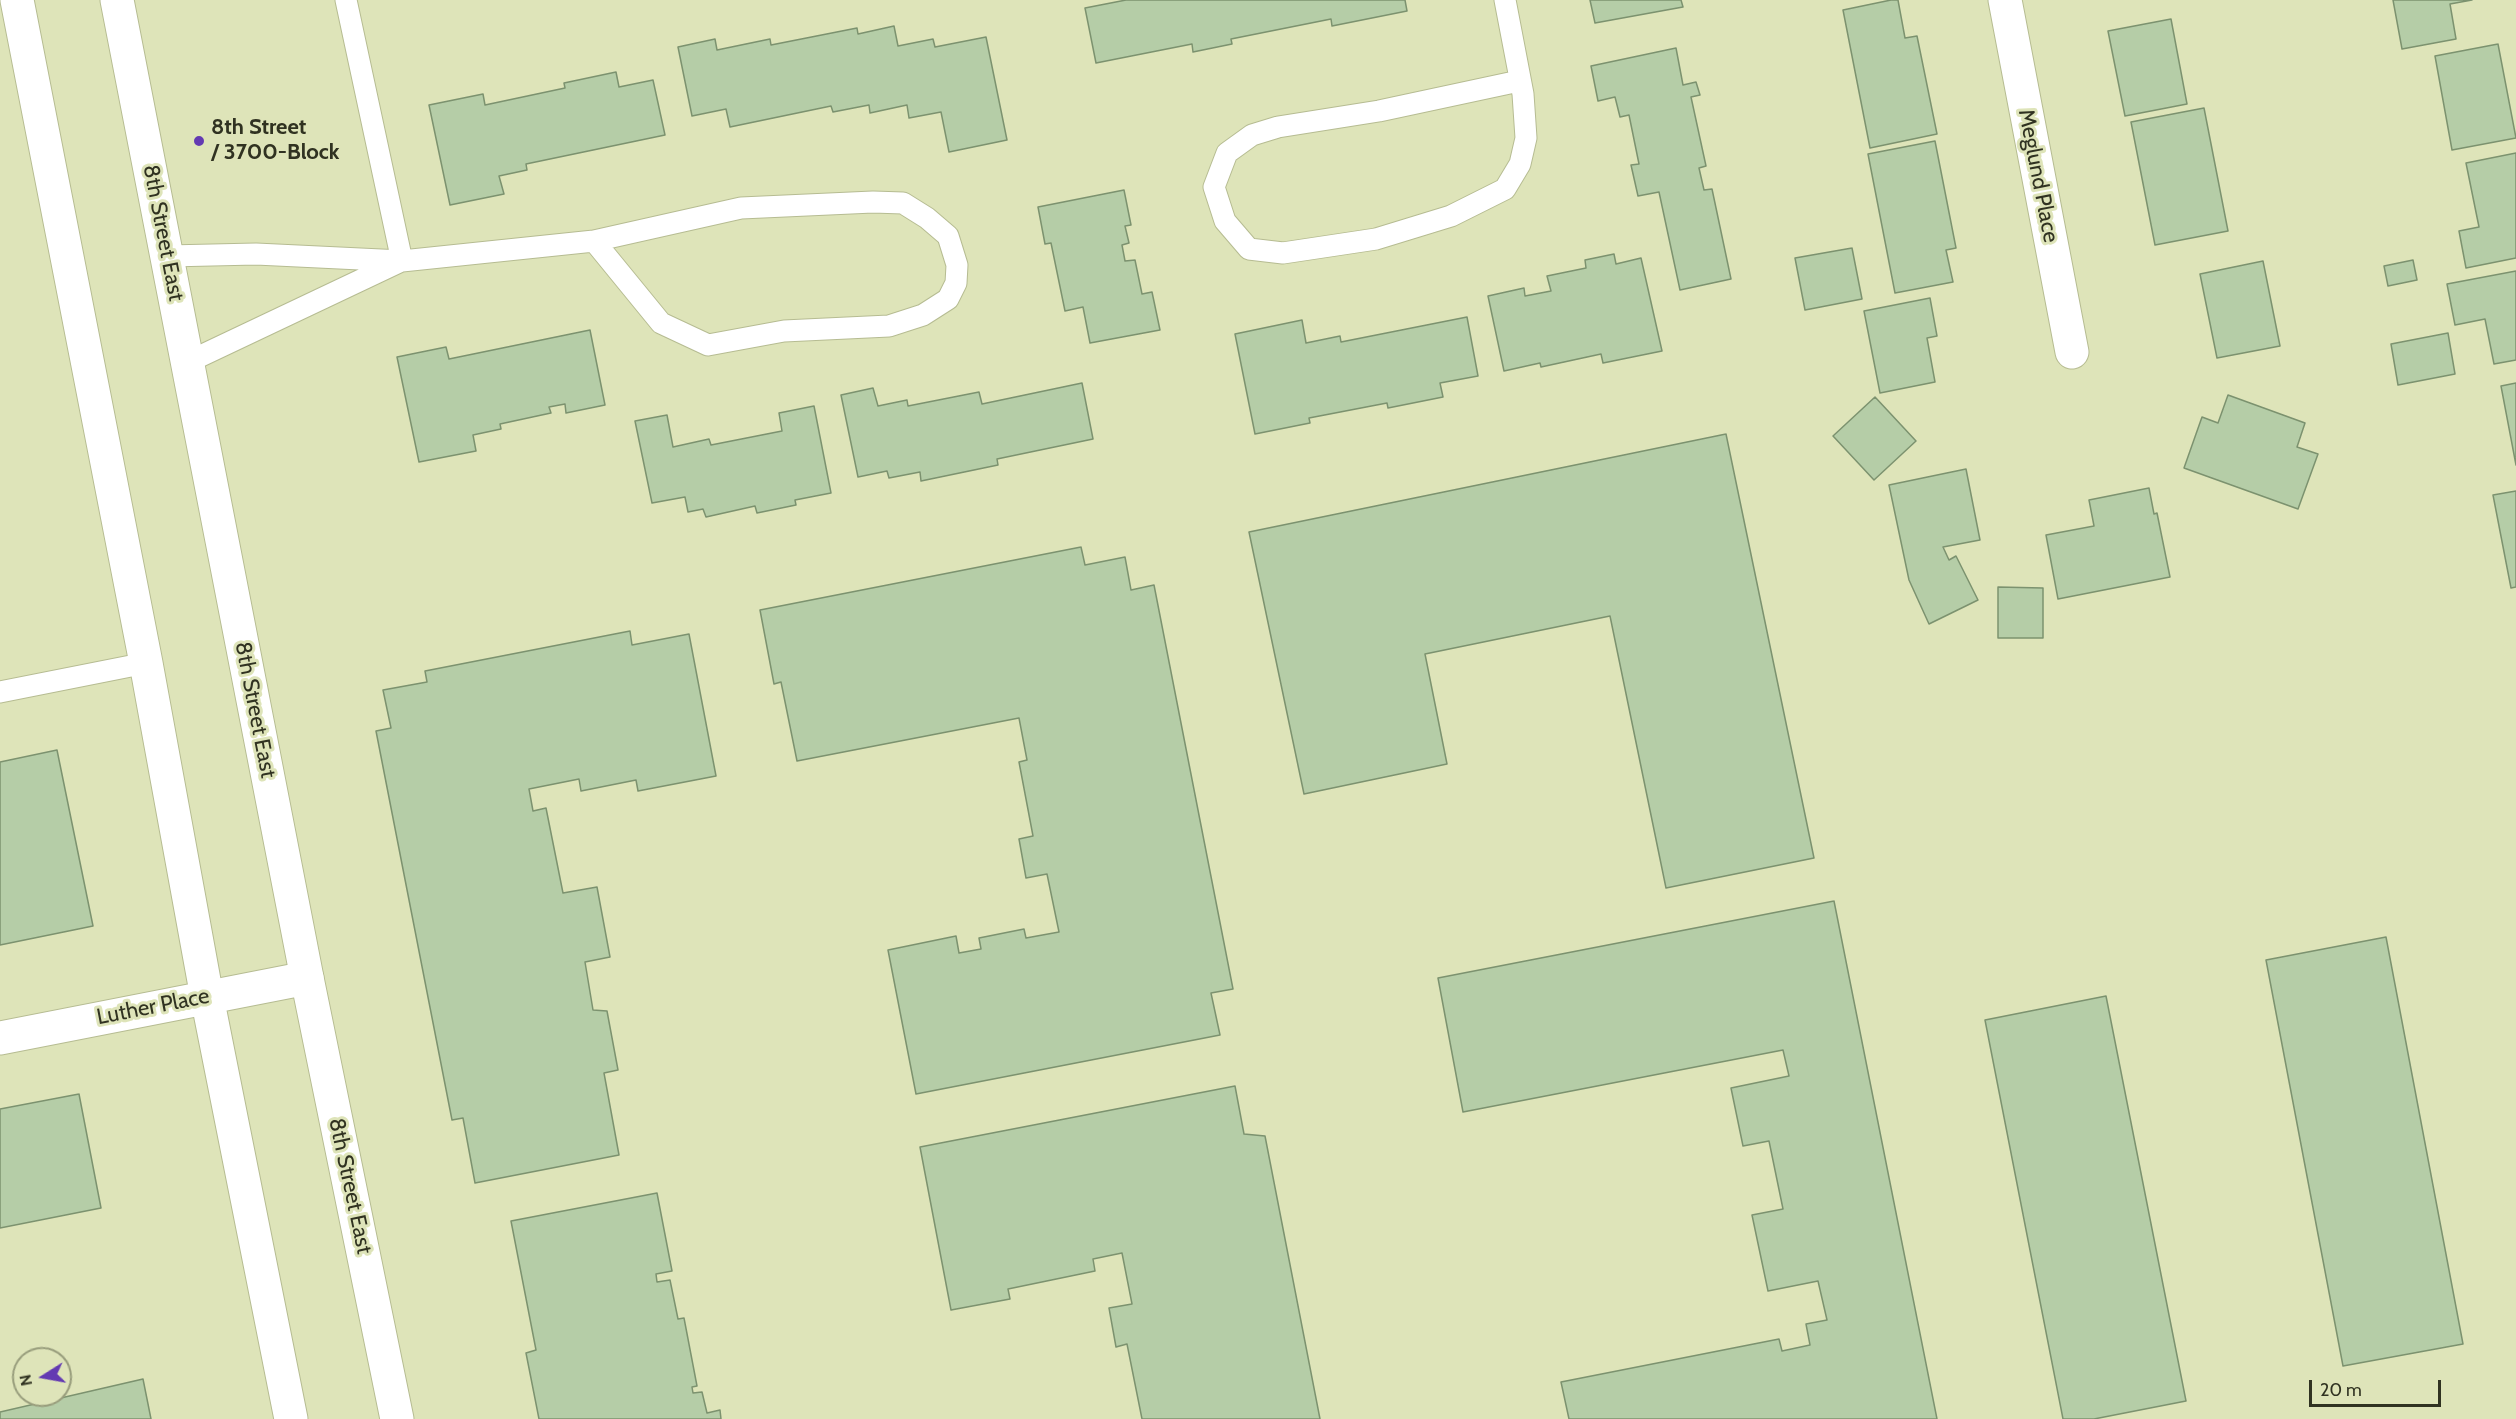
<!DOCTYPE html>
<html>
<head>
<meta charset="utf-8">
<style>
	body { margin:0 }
	#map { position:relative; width:2516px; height:1419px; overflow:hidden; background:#dee4b9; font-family:Cabin,sans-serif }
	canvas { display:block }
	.north { position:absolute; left:12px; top:1347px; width:60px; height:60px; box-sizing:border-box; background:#dee4b9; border:2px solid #989d7c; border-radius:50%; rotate:259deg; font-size:16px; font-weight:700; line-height:24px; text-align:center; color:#303221 }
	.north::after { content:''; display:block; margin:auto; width:21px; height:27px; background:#633ab2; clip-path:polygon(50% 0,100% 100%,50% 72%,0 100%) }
	.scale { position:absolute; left:2309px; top:1380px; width:132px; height:27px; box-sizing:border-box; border:3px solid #303221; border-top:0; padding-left:8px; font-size:18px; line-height:21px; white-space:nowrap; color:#303221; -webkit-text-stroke:4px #dee4b9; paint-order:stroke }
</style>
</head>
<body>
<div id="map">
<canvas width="2516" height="1419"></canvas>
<div class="north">N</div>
<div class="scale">20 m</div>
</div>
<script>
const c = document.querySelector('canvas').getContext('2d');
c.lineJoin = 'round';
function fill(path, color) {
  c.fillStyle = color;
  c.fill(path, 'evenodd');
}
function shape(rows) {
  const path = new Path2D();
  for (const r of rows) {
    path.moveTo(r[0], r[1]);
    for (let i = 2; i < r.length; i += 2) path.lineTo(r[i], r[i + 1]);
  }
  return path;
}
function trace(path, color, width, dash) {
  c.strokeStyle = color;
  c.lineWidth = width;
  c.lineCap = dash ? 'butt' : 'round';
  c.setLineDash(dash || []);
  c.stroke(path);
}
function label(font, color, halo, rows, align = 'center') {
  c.font = font + ' Cabin,sans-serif';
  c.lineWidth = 6;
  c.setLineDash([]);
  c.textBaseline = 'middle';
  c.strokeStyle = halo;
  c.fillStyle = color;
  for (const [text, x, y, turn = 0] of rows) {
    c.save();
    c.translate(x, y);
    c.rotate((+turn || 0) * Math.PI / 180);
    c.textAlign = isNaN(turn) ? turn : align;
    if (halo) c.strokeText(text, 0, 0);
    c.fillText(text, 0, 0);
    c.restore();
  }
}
const building = shape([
	[1126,0,1405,0,1407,11,1332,26,1331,19,1231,39,1232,44,1193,52,1192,44,1096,63,1085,8,1126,0],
	[1590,0,1681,0,1683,7,1595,23,1590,0],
	[1891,0,1898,0,1905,38,1917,36,1937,134,1870,148,1843,10,1891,0],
	[2393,0,2472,0,2450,4,2456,39,2402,49,2393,0],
	[2171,19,2187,104,2125,116,2108,31,2171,19],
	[894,26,898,46,933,39,935,47,986,37,1007,140,949,152,941,112,909,118,907,105,870,113,869,105,833,112,831,106,730,127,726,109,692,116,678,47,715,39,717,50,770,39,771,45,857,28,858,34,894,26],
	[2498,44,2516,138,2452,150,2435,56,2498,44],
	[1676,48,1683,85,1696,82,1700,95,1691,97,1706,166,1699,168,1704,190,1712,189,1731,279,1680,290,1659,192,1638,196,1631,165,1639,164,1629,115,1620,117,1615,97,1598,101,1591,66,1676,48],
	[616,72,619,87,653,80,665,135,526,164,527,170,499,176,504,194,450,205,429,105,483,94,485,105,565,88,564,83,616,72],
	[2204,108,2228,231,2155,245,2131,122,2204,108],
	[1935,141,1956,248,1946,250,1953,282,1895,293,1868,154,1935,141],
	[2516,153,2516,258,2466,268,2459,231,2479,227,2466,163,2516,153],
	[1124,190,1131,225,1125,226,1129,243,1122,245,1125,261,1135,260,1142,294,1152,292,1160,330,1090,343,1083,307,1065,311,1051,243,1045,244,1038,207,1124,190],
	[1852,248,1862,299,1805,310,1795,258,1852,248],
	[1614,254,1616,264,1641,258,1662,351,1603,363,1601,354,1541,367,1540,363,1504,371,1488,296,1524,288,1525,296,1551,291,1547,276,1586,268,1585,260,1614,254],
	[2413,260,2417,280,2388,286,2384,266,2413,260],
	[2263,261,2280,346,2217,358,2200,274,2263,261],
	[2516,271,2516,360,2494,364,2485,319,2455,325,2447,284,2516,271],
	[1930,298,1937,336,1927,338,1935,382,1880,393,1864,311,1930,298],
	[1467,317,1478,376,1440,383,1443,397,1388,408,1387,403,1309,418,1310,423,1255,434,1235,334,1302,320,1306,343,1340,336,1341,342,1467,317],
	[590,330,605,405,566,413,565,404,549,407,551,413,500,424,501,429,473,435,476,451,419,462,397,357,446,347,449,359,590,330],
	[2448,333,2455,374,2398,385,2391,344,2448,333],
	[1082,383,1093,439,997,459,998,465,921,481,920,472,889,478,887,471,858,477,841,395,873,388,878,406,907,400,908,406,979,392,982,404,1082,383],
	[2516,383,2516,465,2501,386,2516,383],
	[2228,395,2305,423,2297,447,2318,454,2298,509,2184,468,2202,417,2218,423,2228,395],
	[1875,397,1916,441,1874,480,1833,436,1875,397],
	[814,406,831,493,795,500,796,505,757,513,755,506,706,517,703,509,688,512,685,497,652,503,635,421,667,415,673,447,709,439,711,445,782,431,779,413,814,406],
	[1726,434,1814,858,1666,888,1610,616,1425,654,1447,764,1304,794,1249,532,1726,434],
	[1966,469,1980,540,1943,547,1949,560,1956,556,1978,600,1929,624,1909,580,1889,485,1966,469],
	[2149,488,2154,514,2157,513,2170,577,2058,599,2046,535,2094,526,2089,500,2149,488],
	[2516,491,2516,587,2511,588,2493,495,2516,491],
	[1081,547,1085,565,1125,557,1131,590,1154,585,1233,989,1211,993,1220,1035,916,1094,888,950,956,936,959,953,981,949,979,938,1024,929,1026,938,1059,932,1047,874,1026,878,1019,839,1033,836,1019,762,1027,760,1019,718,797,761,781,682,774,684,760,610,1081,547],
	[1998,587,2043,588,2043,638,1998,638,1998,587],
	[630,631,632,645,689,634,716,776,638,791,636,780,581,791,579,779,529,789,533,811,546,808,563,893,597,887,610,957,585,962,593,1010,607,1011,618,1070,604,1073,619,1155,475,1183,463,1118,452,1120,376,731,391,728,383,690,427,682,425,671,630,631],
	[57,750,93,926,0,945,0,762,57,750],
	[1834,901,1937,1419,1569,1419,1561,1382,1779,1339,1782,1351,1810,1345,1806,1324,1827,1320,1818,1281,1768,1291,1752,1215,1783,1209,1769,1141,1743,1146,1731,1088,1789,1076,1783,1050,1463,1112,1438,978,1834,901],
	[2386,937,2463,1344,2343,1366,2266,960,2386,937],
	[2106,996,2186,1401,2094,1419,2063,1419,1985,1020,2106,996],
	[1235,1086,1244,1134,1265,1136,1320,1419,1142,1419,1127,1344,1116,1347,1109,1308,1132,1304,1122,1253,1093,1259,1095,1271,1008,1289,1010,1299,951,1310,920,1147,1235,1086],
	[79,1094,101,1208,0,1228,0,1109,79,1094],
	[657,1193,672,1271,656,1274,657,1282,670,1280,678,1319,684,1318,697,1386,692,1387,693,1393,702,1392,707,1413,720,1410,721,1419,539,1419,526,1353,536,1350,511,1221,657,1193],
	[143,1379,151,1419,0,1419,0,1412,143,1379]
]);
fill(building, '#b5cda7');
trace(building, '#7c926f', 1.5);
const lane = shape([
	[346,0,402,261],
	[1505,0,1523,94,1526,138,1520,164,1505,189,1451,216,1376,239,1283,253,1249,249,1225,221,1214,187,1227,153,1252,135,1278,127,1379,111,1519,81],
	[168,256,256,254,402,261,594,241,741,208,873,202,903,203,927,218,948,236,957,265,956,283,948,299,923,315,889,326,784,331,708,345,661,323,594,241],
	[188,362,399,262],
	[0,692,146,663]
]);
const street = shape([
	[2005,0,2072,352],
	[0,1038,307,978]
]);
const secondary = shape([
	[17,0,146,663,207,997,291,1419],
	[117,0,307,978,397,1419]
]);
trace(lane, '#b6bc92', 23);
trace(street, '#b6bc92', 35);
trace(secondary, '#b6bc92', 35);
trace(lane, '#fff', 21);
trace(street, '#fff', 33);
trace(secondary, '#fff', 33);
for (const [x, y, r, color] of [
	[199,141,6,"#633ab2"]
]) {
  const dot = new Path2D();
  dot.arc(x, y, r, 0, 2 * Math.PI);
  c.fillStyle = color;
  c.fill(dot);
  trace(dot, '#dee4b9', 2);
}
label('bold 22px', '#303221', '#dee4b9', [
	["8th Street",211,128],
	["/ 3700-Block",211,153]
], 'left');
label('22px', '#303221', '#dee4b9', [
	["Meglund Place",2038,176,79],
	["8th Street East",163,233,79],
	["8th Street East",255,710,79],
	["Luther Place",153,1007,-11],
	["8th Street East",350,1186,78]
]);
</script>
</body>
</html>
